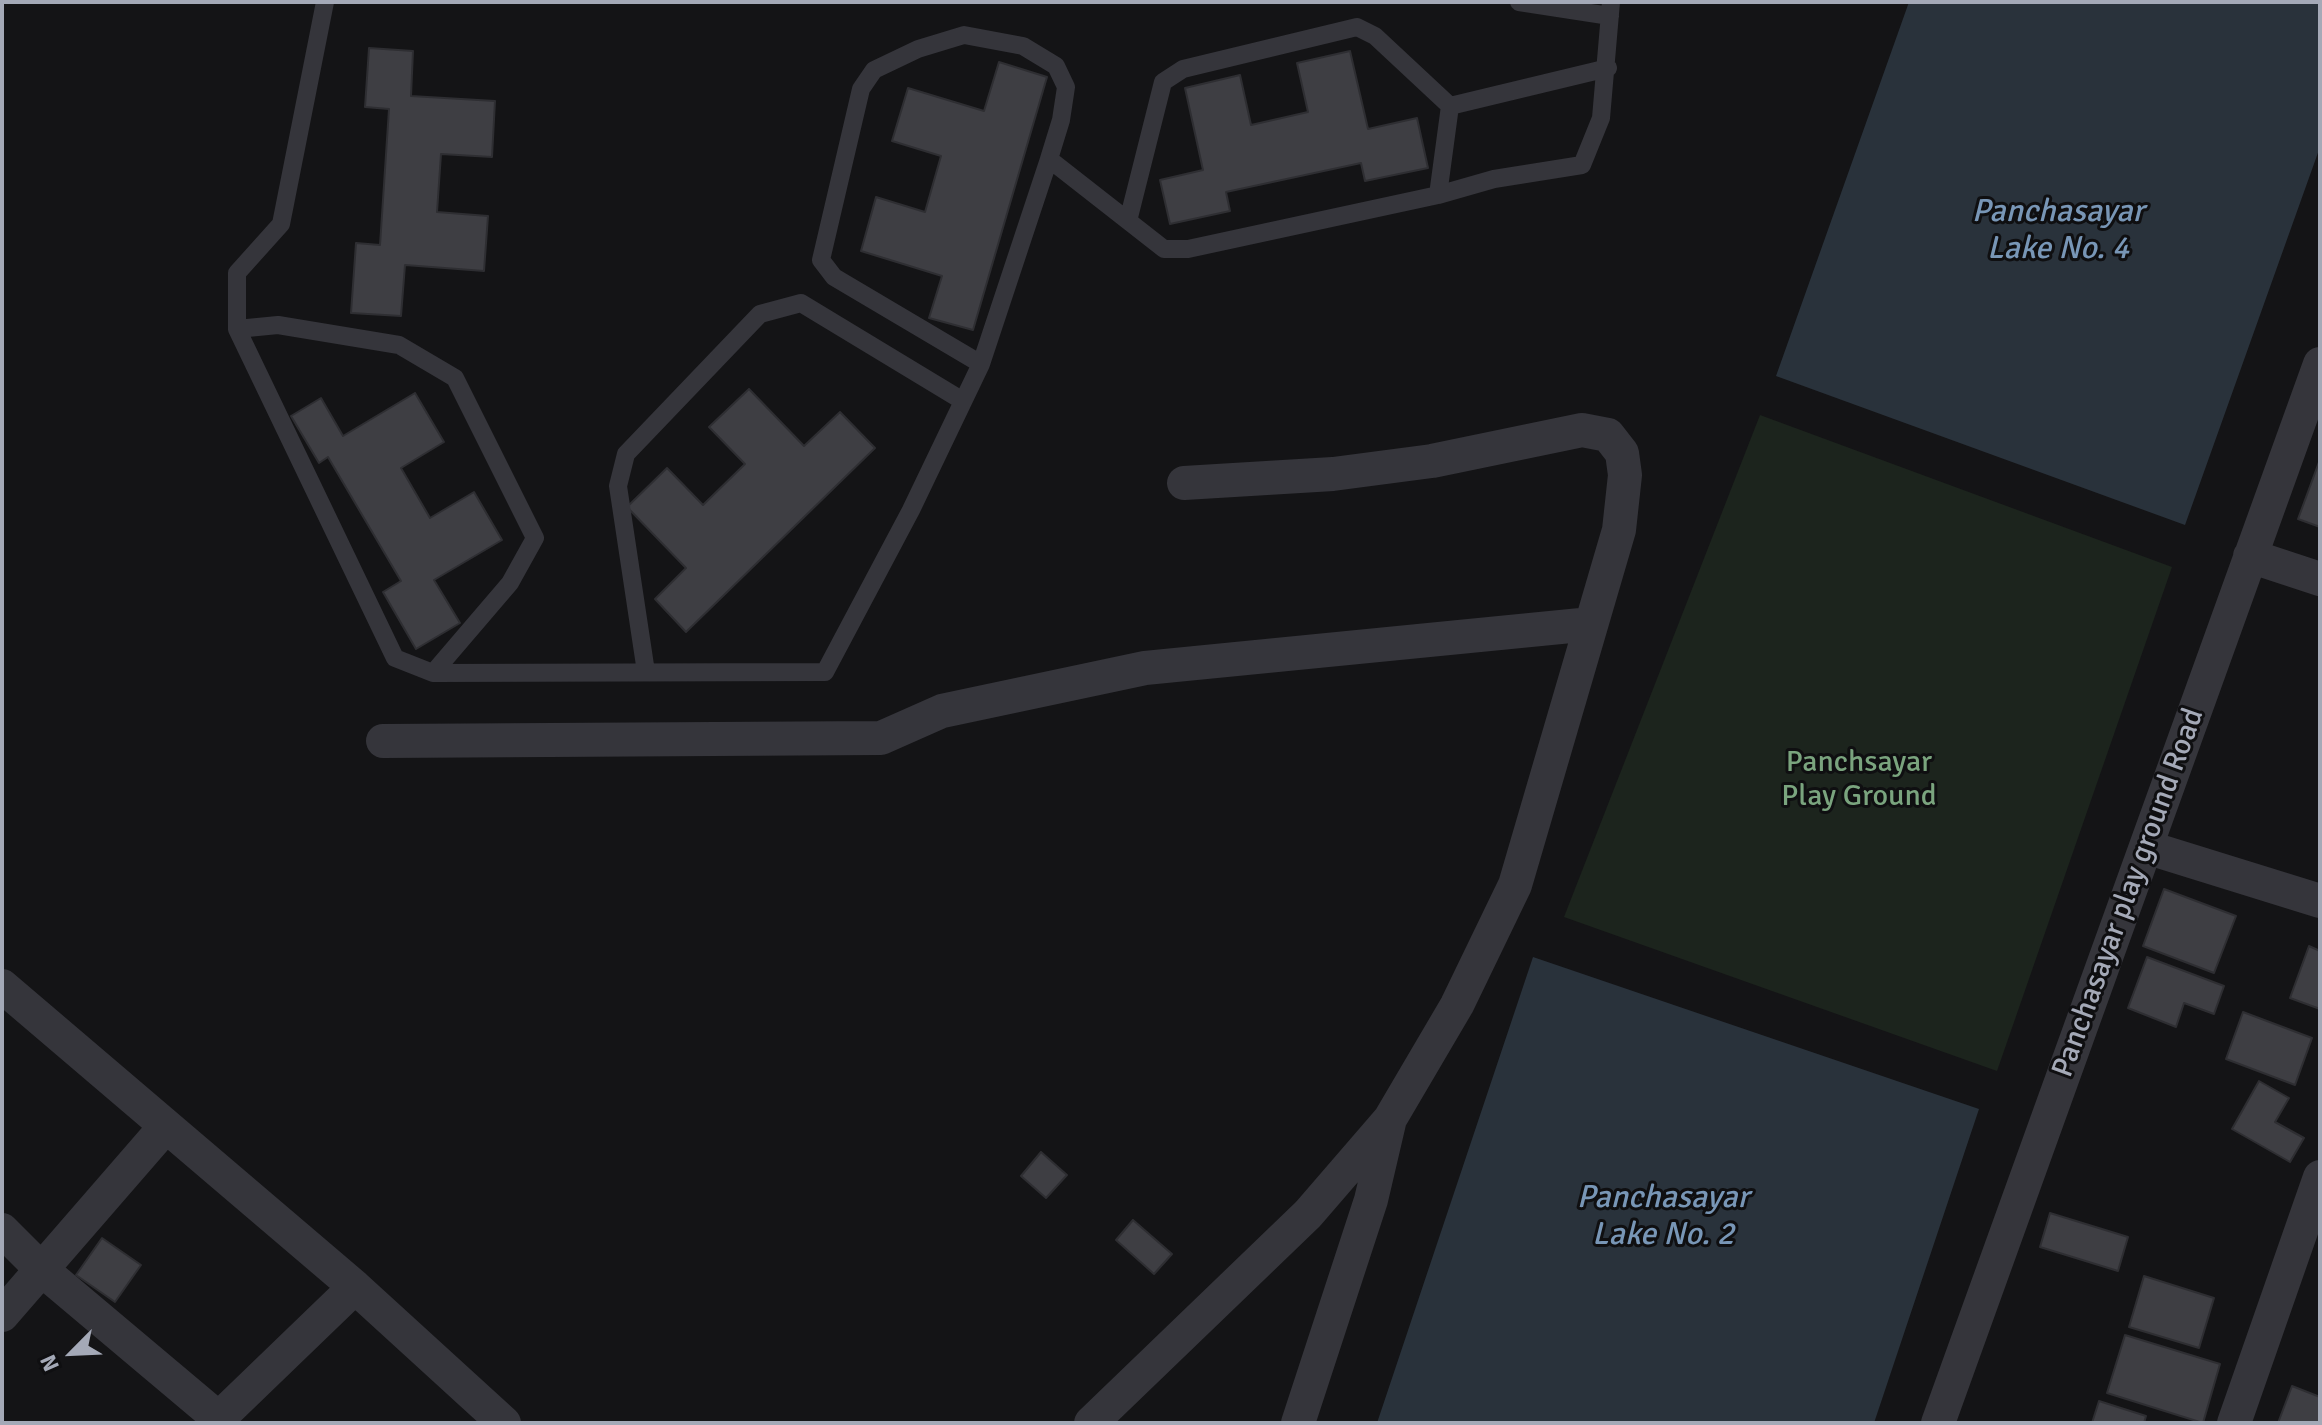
<!DOCTYPE html>
<html>
<head>
<meta charset="utf-8">
<style>
	body { margin:0 }
	#map { position:relative; width:2322px; height:1425px; overflow:hidden; background:#141416; font-family:Signika,sans-serif }
	canvas { display:block }
	.frame { position:absolute; inset:0; border:4px solid #a4a9b7; pointer-events:none }
	.north { position:absolute; left:32px; top:1313px; width:80px; height:80px; -webkit-text-stroke:6px #0f0f11; paint-order:stroke; rotate:246deg; font-size:22px; font-weight:700; line-height:32px; text-align:center; color:#a4a9b7 }
	.north::after { content:''; display:block; margin:auto; width:28px; height:36px; background:#a4a9b7; clip-path:polygon(50% 0,100% 100%,50% 72%,0 100%) }
</style>
</head>
<body>
<div id="map">
<canvas width="2322" height="1425"></canvas>
<div class="frame"></div>
<div class="north">N</div>
</div>
<script>
const c = document.querySelector('canvas').getContext('2d');
c.lineJoin = 'round';
function fill(path, color) {
  c.fillStyle = color;
  c.fill(path, 'evenodd');
}
function shape(rows) {
  const path = new Path2D();
  for (const r of rows) {
    path.moveTo(r[0], r[1]);
    for (let i = 2; i < r.length; i += 2) path.lineTo(r[i], r[i + 1]);
  }
  return path;
}
function trace(path, color, width, dash) {
  c.strokeStyle = color;
  c.lineWidth = width;
  c.lineCap = dash ? 'butt' : 'round';
  c.setLineDash(dash || []);
  c.stroke(path);
}
function label(font, color, halo, rows, align = 'center') {
  c.font = font + ' Signika,sans-serif';
  c.lineWidth = 6;
  c.setLineDash([]);
  c.textBaseline = 'middle';
  c.strokeStyle = halo;
  c.fillStyle = color;
  for (const [text, x, y, turn = 0] of rows) {
    c.save();
    c.translate(x, y);
    c.rotate((+turn || 0) * Math.PI / 180);
    c.textAlign = isNaN(turn) ? turn : align;
    if (halo) c.strokeText(text, 0, 0);
    c.fillText(text, 0, 0);
    c.restore();
  }
}
fill(shape([
	[1760,415,2172,567,1997,1071,1564,917]
]), '#1c241d');
fill(shape([
	[1909,2,2320,2,2320,147,2185,525,1776,376],
	[1533,957,1979,1109,1874,1423,1377,1423]
]), '#29323b');
const building = shape([
	[369,48,413,51,411,96,495,101,492,157,441,154,437,212,488,216,484,271,405,265,401,316,351,313,356,243,380,245,389,109,365,107,369,48],
	[1350,51,1368,129,1417,118,1428,168,1365,181,1361,163,1226,192,1230,211,1170,224,1160,180,1203,170,1185,88,1240,75,1251,125,1308,112,1297,63,1350,51],
	[999,62,1047,77,973,330,929,318,942,276,861,251,876,197,925,212,941,156,892,141,908,88,984,111,999,62],
	[749,389,804,446,840,412,875,448,686,632,655,599,686,568,627,507,667,468,703,505,745,464,709,427,749,389],
	[415,393,444,442,401,468,430,518,474,492,502,540,434,580,460,623,416,649,383,592,401,581,328,457,319,463,291,416,321,398,343,436,415,393],
	[2319,462,2320,462,2320,527,2298,519,2319,462],
	[2164,889,2236,916,2214,973,2143,946,2164,889],
	[2309,946,2320,951,2320,1009,2290,998,2309,946],
	[2147,957,2224,986,2214,1014,2184,1003,2176,1027,2128,1008,2147,957],
	[2243,1012,2312,1038,2295,1085,2226,1059,2243,1012],
	[2259,1081,2289,1098,2275,1122,2304,1138,2290,1162,2232,1129,2259,1081],
	[1041,1152,1067,1175,1046,1198,1021,1176,1041,1152],
	[2050,1213,2128,1237,2118,1271,2040,1247,2050,1213],
	[1133,1220,1172,1254,1154,1274,1116,1240,1133,1220],
	[102,1238,141,1265,115,1302,76,1275,102,1238],
	[2144,1276,2214,1298,2199,1348,2129,1327,2144,1276],
	[2125,1335,2220,1364,2203,1423,2107,1393,2125,1335],
	[2292,1386,2320,1397,2320,1423,2278,1423,2292,1386],
	[2099,1401,2146,1416,2144,1423,2092,1423,2099,1401]
]);
fill(building, '#3e3e43');
trace(building, '#2e2e32', 2);
trace(shape([
	[325,2,281,224,237,273,237,329,395,658,433,673,825,672,911,510,981,364,1049,159,1164,249,1188,249,1438,195,1494,179,1582,165,1601,118,1611,2],
	[1519,2,1610,16],
	[1438,195,1450,106],
	[1128,221,1163,82,1183,69,1357,27,1375,36,1450,106,1608,68],
	[237,329,278,325,399,345,455,378,535,538,510,583,433,673],
	[981,364,834,277,821,260,861,89,874,70,918,49,964,35,1023,46,1056,66,1066,87,1061,120,1049,159],
	[646,672,618,486,626,454,760,314,801,303,963,401]
]), '#35353b', 18);
trace(shape([
	[2250,556,2320,579],
	[383,741,881,738,942,711,1145,668,1591,624],
	[2146,847,2320,901],
	[2,986,355,1287,504,1423],
	[2,1230,41,1269,224,1423],
	[2,1315,166,1126],
	[214,1423,355,1287],
	[1091,1423,1308,1214,1390,1119,1457,1005,1515,885,1619,530,1625,475,1622,453,1608,435,1582,430,1432,461,1333,474,1184,483],
	[1298,1423,1371,1200,1389,1123],
	[1938,1423,2320,364],
	[2234,1423,2320,1177]
]), '#35353b', 34);
label('30px', '#7aa47e', '#0f0f11', [
	["Panchsayar",1859,763],
	["Play Ground",1859,797]
]);
label('30px', '#a4a9b7', '#0f0f11', [
	["Panchasayar play ground Road",2129,893,-70]
]);
label('italic 32px', '#7896b6', '#0f0f11', [
	["Panchasayar",2058,213],
	["Lake No. 4",2058,250],
	["Panchasayar",1663,1199],
	["Lake No. 2",1663,1236]
]);
</script>
</body>
</html>
